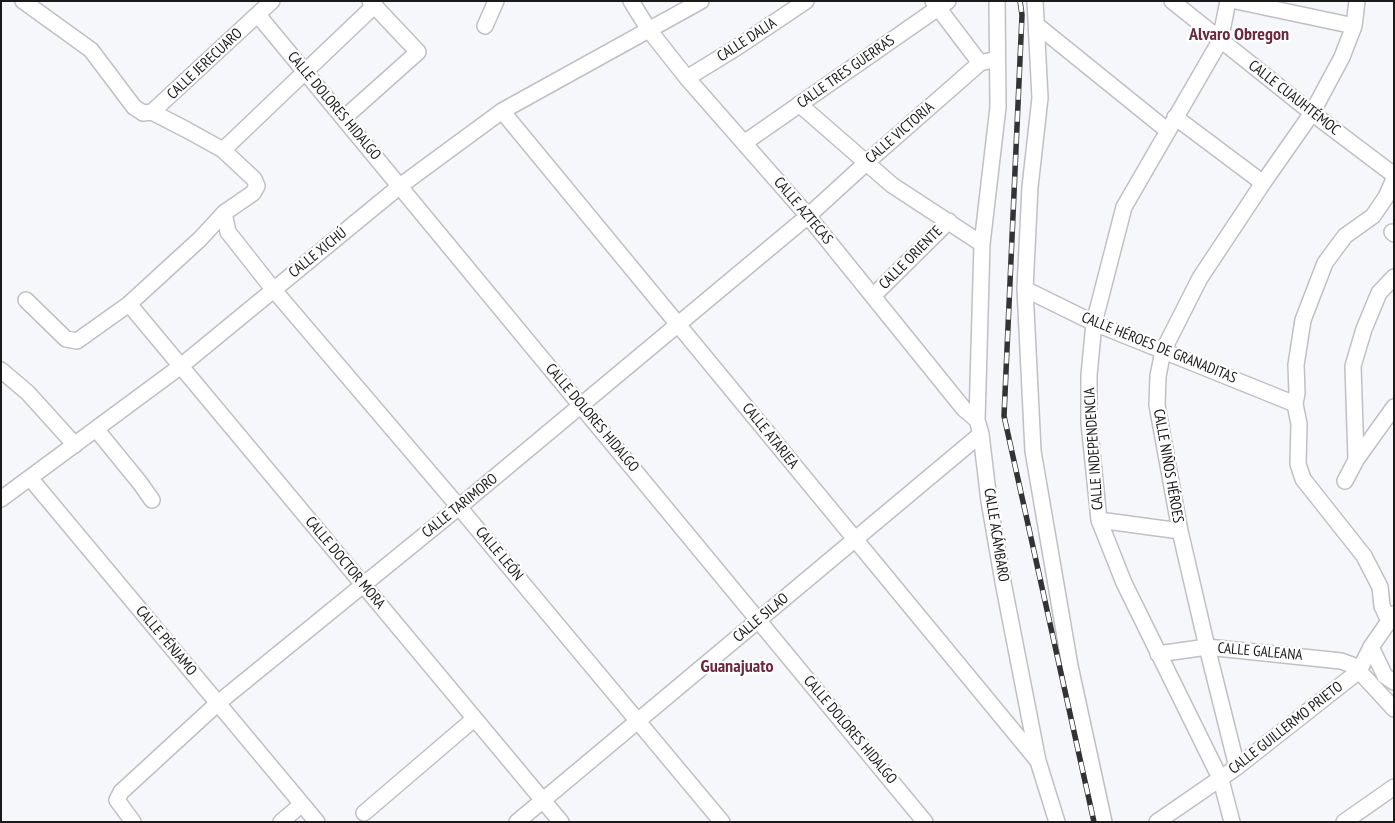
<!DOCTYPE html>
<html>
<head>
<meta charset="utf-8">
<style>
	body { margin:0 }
	#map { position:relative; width:1395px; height:823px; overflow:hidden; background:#f6f7fb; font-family:"PT Sans Narrow",sans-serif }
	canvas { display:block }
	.frame { position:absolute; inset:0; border:2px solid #1a1a1b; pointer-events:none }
</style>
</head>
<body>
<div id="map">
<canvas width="1395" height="823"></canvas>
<div class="frame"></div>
</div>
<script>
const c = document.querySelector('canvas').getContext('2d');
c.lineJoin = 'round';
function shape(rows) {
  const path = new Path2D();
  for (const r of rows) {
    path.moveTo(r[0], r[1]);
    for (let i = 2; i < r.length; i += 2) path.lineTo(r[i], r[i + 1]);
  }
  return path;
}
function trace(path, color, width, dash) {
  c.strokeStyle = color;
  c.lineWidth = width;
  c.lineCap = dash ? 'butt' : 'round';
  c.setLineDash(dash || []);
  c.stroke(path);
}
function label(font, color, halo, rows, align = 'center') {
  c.font = font + ' "PT Sans Narrow",sans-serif';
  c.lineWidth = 4.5;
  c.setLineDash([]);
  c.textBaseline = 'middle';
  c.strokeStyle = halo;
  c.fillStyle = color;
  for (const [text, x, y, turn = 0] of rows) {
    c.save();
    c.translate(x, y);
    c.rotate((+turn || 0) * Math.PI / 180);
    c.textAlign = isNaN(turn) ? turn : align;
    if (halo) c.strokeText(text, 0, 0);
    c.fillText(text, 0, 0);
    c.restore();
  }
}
const minor = shape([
	[23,1,91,50,134,107,143,113,152,112,187,130,223,150,254,179,257,186,253,193,224,213,200,239,129,304,77,341,66,339,26,300],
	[631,1,649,30,687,78,808,216,964,409,977,420],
	[933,1,980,63],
	[997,1,998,107,982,244,977,420,981,434,989,501,1003,582,1038,761,1057,822],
	[1035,1,1040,98,1030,187,1025,289,1033,451,1070,666,1104,822],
	[1172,1,1312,113,1394,175],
	[1228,1,1220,41,1124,207,1094,323,1089,375,1089,423,1099,520,1124,583,1221,780,1232,822],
	[1236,1,1354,26],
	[258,15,925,822],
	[485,26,496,1],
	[1038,26,1168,131],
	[687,78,739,46,806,1],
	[799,104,892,185,982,244],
	[502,111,1038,761],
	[152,112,272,1],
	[1175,117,1263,183],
	[344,118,418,52,370,1],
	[744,143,948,1],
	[223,150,375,5],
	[224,213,228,232,273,289,459,507,722,822],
	[1392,232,1394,234],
	[1025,289,1094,323,1295,404],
	[873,296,949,221],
	[129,304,561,822],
	[1,370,28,393,75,445],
	[96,429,140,483,152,500],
	[1356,460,1353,366,1364,329,1379,293,1394,277],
	[30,478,317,822],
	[1345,481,1356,460,1394,407],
	[1,499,181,366,400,186,502,111,701,1],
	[1099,520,1180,531],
	[1389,621,1382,606,1380,587,1364,556,1303,479,1298,464,1299,424,1295,404,1297,393,1296,365,1303,320,1325,263,1345,236,1373,216,1386,197,1394,179],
	[1371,647,1385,676,1394,682],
	[1158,654,1207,647,1341,661,1352,665,1359,671,1394,709],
	[1237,767,1207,647,1180,531,1157,405,1158,376,1163,351,1200,278,1263,183,1312,113,1342,57,1354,26,1357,1],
	[364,813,474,719],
	[133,822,117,800,121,792,218,703,459,507,808,216,866,163,980,63,997,59],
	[281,822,302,804],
	[517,822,981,434],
	[1157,822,1237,767,1359,671,1371,647,1394,614],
	[1344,822,1394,787]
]);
trace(minor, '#c0c0c4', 18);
trace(minor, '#fff', 15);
const rail = shape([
	[1020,1,1022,15,1004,416,1094,822]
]);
trace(rail, '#333335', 5.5);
trace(rail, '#fff', 4, [11]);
label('15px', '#1a1a1b', '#fff', [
	["CALLE DALIA",747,40,-33],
	["CALLE JERECUARO",205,64,-43],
	["CALLE TRES GUERRAS",846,72,-35],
	["CALLE CUAUHTÉMOC",1294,98,38],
	["CALLE DOLORES HIDALGO",334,106,50],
	["CALLE VICTORIA",900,133,-41],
	["CALLE AZTECAS",803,211,50],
	["CALLE XICHÚ",318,253,-39],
	["CALLE ORIENTE",911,258,-45],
	["CALLE HÉROES DE GRANADITAS",1159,348,22],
	["CALLE DOLORES HIDALGO",592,418,50],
	["CALLE ATARJEA",770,436,51],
	["CALLE INDEPENDENCIA",1094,449,-94],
	["CALLE NIÑOS HÉROES",1168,466,80],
	["CALLE TARIMORO",460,506,-39],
	["CALLE ACÁMBARO",996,535,81],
	["CALLE LEÓN",499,554,50],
	["CALLE DOCTOR MORA",345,563,50],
	["CALLE SILAO",761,618,-40],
	["CALLE PÉNJAMO",166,641,50],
	["CALLE GALEANA",1260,652,5],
	["CALLE GUILLERMO PRIETO",1286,728,-38],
	["CALLE DOLORES HIDALGO",850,730,50]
]);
label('bold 18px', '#6b273c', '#fff', [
	["Alvaro Obregon",1239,35],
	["Guanajuato",737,667]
]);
</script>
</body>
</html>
